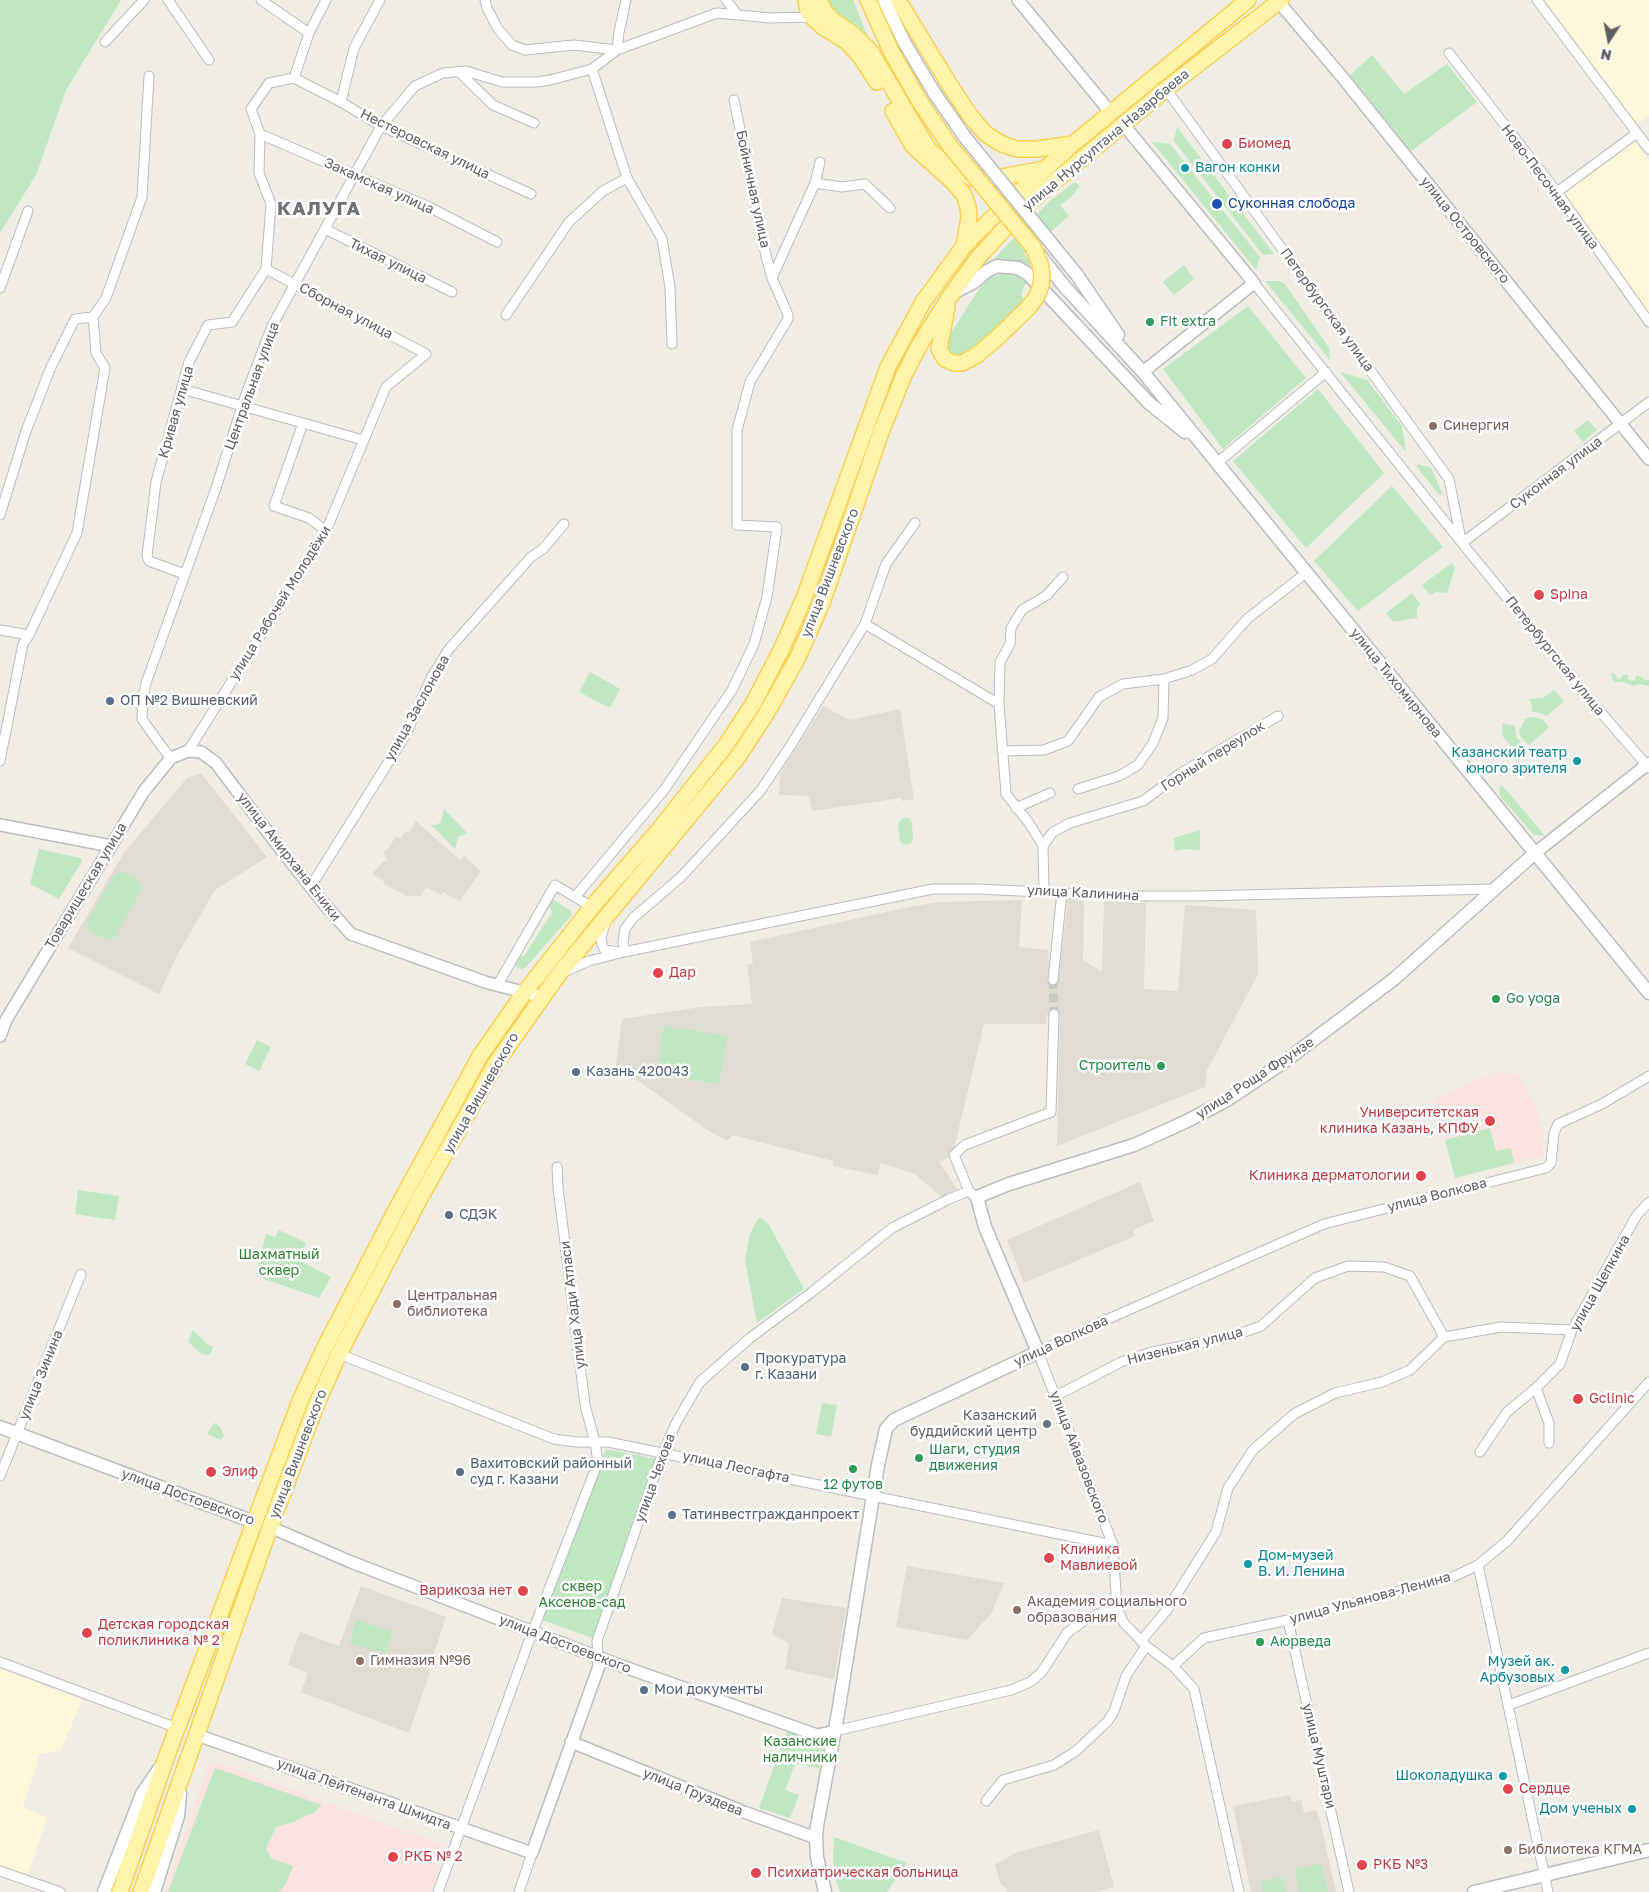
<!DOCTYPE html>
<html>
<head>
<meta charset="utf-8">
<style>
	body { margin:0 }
	#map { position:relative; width:1649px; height:1892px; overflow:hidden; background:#efede4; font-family:"Golos Text",sans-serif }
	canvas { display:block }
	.north { position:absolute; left:1584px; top:15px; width:50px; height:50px; -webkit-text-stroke:4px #fff; paint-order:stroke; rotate:191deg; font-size:14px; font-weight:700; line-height:20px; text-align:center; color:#5c6065 }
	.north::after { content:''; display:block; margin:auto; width:18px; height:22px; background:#5c6065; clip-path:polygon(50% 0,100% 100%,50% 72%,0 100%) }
</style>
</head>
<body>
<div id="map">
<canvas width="1649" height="1892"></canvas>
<div class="north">N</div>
</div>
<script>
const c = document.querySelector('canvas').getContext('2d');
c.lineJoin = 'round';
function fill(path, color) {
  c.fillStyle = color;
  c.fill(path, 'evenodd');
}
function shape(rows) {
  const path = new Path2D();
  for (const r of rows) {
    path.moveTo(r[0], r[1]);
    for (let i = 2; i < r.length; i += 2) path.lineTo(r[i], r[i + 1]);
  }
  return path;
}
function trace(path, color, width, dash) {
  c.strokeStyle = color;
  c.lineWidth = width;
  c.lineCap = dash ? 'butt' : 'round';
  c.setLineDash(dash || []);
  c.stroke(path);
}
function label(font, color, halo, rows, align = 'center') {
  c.font = font + ' "Golos Text",sans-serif';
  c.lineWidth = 5;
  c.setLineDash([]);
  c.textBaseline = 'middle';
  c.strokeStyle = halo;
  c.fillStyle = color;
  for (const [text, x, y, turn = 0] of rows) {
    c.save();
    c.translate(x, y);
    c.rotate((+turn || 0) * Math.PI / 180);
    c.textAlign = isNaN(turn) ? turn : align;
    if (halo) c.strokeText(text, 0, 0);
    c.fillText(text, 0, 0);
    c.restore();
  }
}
fill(shape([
	[1540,0,1649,0,1649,115,1636,126],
	[1634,140,1649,161,1649,313,1564,193],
	[0,1669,82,1700,61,1750,40,1754,23,1807,47,1818,25,1883,0,1874]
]), '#fff7d9');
fill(shape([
	[823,706,850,720,900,709,914,799,901,801,901,798,812,811,809,796,779,795,780,773],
	[201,773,267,857,215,890,179,952,159,994,68,948,123,854,187,778],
	[416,821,460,860,464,856,481,871,460,901,443,892,441,895,426,887,421,896,407,896,384,884,383,880,372,874,383,862,387,860,384,852,390,846,396,836,400,839,405,831,409,833],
	[1068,899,1084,901,1083,960,1102,972,1104,900,1146,903,1144,989,1178,991,1185,905,1256,910,1258,974,1212,1061,1207,1069,1205,1087,1057,1146,1060,1015,1047,1014,1046,1024,984,1024,956,1140,954,1155,939,1162,957,1189,943,1198,915,1174,881,1163,877,1175,833,1166,833,1161,733,1135,727,1141,706,1129,616,1065,622,1019,701,1007,752,1004,747,965,753,964,750,942,909,907,940,902,1022,900,1019,947,1048,950,1049,975,1059,976],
	[1140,1182,1154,1221,1133,1230,1135,1236,1024,1283,1007,1240],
	[907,1566,977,1578,1004,1583,991,1614,967,1640,896,1627],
	[361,1586,446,1617,428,1671,430,1672,409,1733,301,1692,308,1673,288,1665,300,1632,339,1646],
	[782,1598,846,1608,834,1679,785,1669,789,1643,772,1634],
	[1290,1795,1292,1802,1301,1800,1304,1813,1316,1810,1319,1817,1336,1892,1251,1892,1233,1806],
	[1099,1830,1114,1887,1096,1892,1007,1892,1006,1888,1001,1885,995,1865,1015,1853]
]), '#dfdcd2');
fill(shape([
	[1498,1071,1520,1075,1536,1107,1544,1135,1542,1156,1455,1178,1434,1100],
	[210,1760,441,1844,434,1864,440,1866,430,1892,165,1892]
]), '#fde3df');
fill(shape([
	[0,0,121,0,66,90,36,175,0,233],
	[823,0,853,0,873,50,845,23],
	[1372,55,1404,94,1447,64,1477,102,1411,151,1350,75],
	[1177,127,1274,254,1263,255,1174,141],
	[1152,142,1170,144,1260,257,1256,270],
	[1075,182,1080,186,1071,197,1060,205,1069,216,1024,254,1030,261,1030,273,987,266,1051,200],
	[1184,265,1194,279,1174,295,1163,282],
	[1001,270,1018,273,1028,282,1024,286,1021,294,1026,304,993,336,957,361,942,347,979,289,990,278,1000,274],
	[1265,281,1279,281,1285,284,1329,348,1330,360],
	[1248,306,1306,378,1223,449,1163,369],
	[1340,372,1367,380,1402,426,1406,452],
	[1318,389,1384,473,1306,548,1233,461],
	[1588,420,1597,430,1583,442,1574,431],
	[1418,464,1431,468,1442,493,1440,496,1416,466],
	[1392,486,1443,547,1358,611,1314,561],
	[1452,563,1455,568,1447,593,1436,592,1430,595,1422,585],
	[1412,593,1420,604,1417,609,1417,618,1393,622,1386,613],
	[590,672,620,689,610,708,579,692],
	[1611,673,1615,674,1618,679,1621,678,1622,675,1628,675,1628,679,1632,681,1635,680,1636,676,1643,677,1644,680,1649,680,1649,686,1639,684,1633,686,1624,682,1615,682,1612,679],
	[1554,690,1564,701,1547,716,1538,712,1532,712,1532,705,1529,699,1543,698],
	[1531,717,1542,719,1549,727,1529,745,1521,737,1519,731,1525,719],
	[1502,723,1515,726,1516,736,1525,748,1518,754,1503,737],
	[1502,785,1545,836,1534,835,1500,796,1499,788],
	[444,809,467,833,458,837,455,849,431,825,436,825,441,822],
	[902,818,909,818,912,823,913,841,907,845,903,844,900,841,898,825],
	[1200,830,1200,850,1184,849,1175,851,1174,838],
	[39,849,80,858,82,861,59,899,30,884],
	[119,872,125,873,138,880,141,885,140,892,114,938,106,940,89,930,87,922,113,877],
	[551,898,571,911,572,915,526,967,522,969,518,968,515,965,516,958,520,956,524,956,553,911,547,905],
	[664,1026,727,1036,719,1084,656,1074],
	[257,1040,271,1047,259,1071,245,1064],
	[1490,1128,1496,1151,1511,1148,1514,1163,1455,1178,1445,1140],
	[78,1190,119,1196,115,1220,75,1214],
	[760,1218,765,1221,769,1225,804,1289,757,1323,745,1260,750,1234,757,1220],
	[279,1230,306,1243,298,1260,331,1277,319,1298,256,1276,266,1234,275,1237],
	[193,1330,207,1344,213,1347,211,1353,207,1355,202,1354,188,1342],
	[822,1403,837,1405,831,1437,816,1434],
	[215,1423,220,1427,224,1436,220,1440,207,1434,213,1424],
	[606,1449,658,1459,595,1639,543,1620],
	[357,1620,392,1632,385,1654,349,1643],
	[787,1730,825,1744,819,1768,795,1764,785,1790,799,1795,790,1818,759,1808],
	[215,1768,322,1805,315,1812,294,1822,276,1827,266,1849,271,1858,293,1866,286,1884,279,1892,168,1892],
	[834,1837,907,1863,887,1892,840,1892,836,1881,833,1858],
	[1321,1864,1328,1892,1299,1892,1295,1869],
	[1283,1877,1286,1892,1263,1892,1261,1882]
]), '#bfe8c0');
trace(shape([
	[1053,980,1054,1014]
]), '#cacac4', 9, [9, 4.5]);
const minor = shape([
	[168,0,209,60],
	[261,0,309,33],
	[485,0,487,8,498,29,512,45,525,50,574,45,617,50,619,32,626,0],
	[726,0,737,14],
	[1537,0,1649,149],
	[105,42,144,0],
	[1449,53,1557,192,1649,322],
	[592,69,627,178,662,239,670,287,672,344],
	[459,72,493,105,534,123],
	[294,78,341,102,381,126,531,194],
	[294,78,309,33,326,0],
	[1166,89,1449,479,1461,540],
	[341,102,354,48,380,0],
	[260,134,427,206,497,242],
	[815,183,842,187,865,184,890,208],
	[1557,192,1637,133],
	[325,229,452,292],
	[772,278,815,183,820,162],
	[1254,283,1462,543,1591,701,1649,768],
	[0,288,28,211],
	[506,315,569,222,603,191,627,178],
	[93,317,106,298,142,197,149,76],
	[182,389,363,440],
	[303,423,274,506,309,518,326,531],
	[1217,463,1326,372],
	[0,515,26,431,51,367,75,319,93,317],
	[1462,543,1649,402],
	[184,574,149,561,147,556,156,482,189,362,208,325,232,322,266,269,271,204,259,173,260,134,251,109,269,83,294,78],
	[865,624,999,704],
	[0,630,29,635],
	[188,751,326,531,386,387,426,354,266,269],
	[1002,751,1044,750,1068,741,1099,697,1123,684,1164,679,1192,670,1212,659,1247,619,1306,573],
	[171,758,162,747,142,719,143,698,146,683,216,488,246,394,272,326,381,126,415,86,443,73,466,71,502,82,537,82,550,80,592,69,617,50,717,13,770,18,812,17],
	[0,761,23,644,29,635,77,533,105,368,96,353,93,317],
	[1078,789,1119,776,1138,765,1153,743,1163,718,1164,679],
	[1016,808,1050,793],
	[1043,846,1053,832,1070,823,1143,801,1181,773,1278,716],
	[311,886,406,734,431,678,449,649,531,557,543,549,564,524],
	[1044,891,1043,846,1029,823,1006,794,999,704,1000,662,1010,644,1011,628,1022,610,1047,595,1063,577],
	[575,897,664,790,732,690,754,644,767,597,777,527,737,525,737,430,750,382,788,319,788,315,772,278,766,256,734,100],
	[605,924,601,937,602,945,605,950,619,952],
	[624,952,623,942,625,929,633,918,681,877,740,813,761,790,791,745,865,624,886,564,915,523],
	[566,971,589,961,624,952,933,889,977,889,1127,896,1197,896,1493,889],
	[1053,980,1062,892],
	[497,986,555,885,592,907],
	[973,1195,969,1191,954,1155,965,1145,1051,1112,1054,1014],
	[339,1354,554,1439,576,1442,608,1442,1113,1545],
	[1536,1388,1549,1423,1549,1443],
	[1056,1396,1121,1362,1152,1352,1233,1336,1261,1326,1315,1278,1348,1266,1384,1267,1410,1276,1444,1337],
	[1480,1452,1507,1412,1536,1388,1560,1364,1572,1330,1637,1215,1649,1202],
	[0,1476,81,1274],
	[1478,1565,1548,1892],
	[1288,1620,1349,1892],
	[1141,1641,1167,1610,1216,1532,1228,1488,1253,1450,1294,1414,1335,1393,1382,1382,1410,1370,1444,1337,1501,1327,1572,1330],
	[598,1656,597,1641,659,1463,676,1423,700,1382,750,1338,812,1292,892,1228,949,1199,969,1191],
	[0,1662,177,1728],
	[1173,1666,1204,1638,1288,1620,1453,1577,1478,1565,1507,1541,1649,1382],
	[1509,1705,1649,1653],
	[835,1731,1011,1690,1030,1682,1041,1673,1067,1633,1085,1620,1105,1611,1117,1609],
	[986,1801,1003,1780,1054,1765,1076,1751,1108,1721,1114,1711,1126,1676,1146,1646],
	[0,1871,60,1892],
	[438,1892,529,1641,598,1462,595,1442,585,1405,558,1187,557,1167],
	[519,1892,532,1853],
	[1239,1892,1194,1689,1173,1666,1146,1646,1124,1623,1117,1609,1113,1545,1038,1352,1099,1323,1324,1224,1546,1168,1551,1163,1554,1133,1558,1124,1602,1104,1649,1076]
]);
const tertiary = shape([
	[1018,0,1111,113],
	[1277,0,1343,78,1649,459],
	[1123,124,1254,283,1143,372],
	[0,825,111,846],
	[1535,853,1649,763],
	[0,1036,6,1020,144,791,171,758,188,751,201,752,216,763,282,851,325,905,351,934,485,982,542,997],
	[270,1527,351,1562,616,1664,817,1735,835,1731],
	[197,1735,532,1853,599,1666,598,1656],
	[571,1742,744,1812,816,1838]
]);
const secondary = shape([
	[884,0,904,42,935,94],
	[1038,253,1064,286,1143,372,1649,993],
	[1077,275,1118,335],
	[953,293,974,282,987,271,997,266,1018,268,1028,274,1149,403,1185,432],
	[0,1427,254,1522],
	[104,1892,142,1794,159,1769],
	[154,1892,178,1816,180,1793],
	[825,1892,817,1857,816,1838,817,1826,838,1713,878,1465,886,1429,894,1420,1038,1352,985,1227,977,1197,1009,1184,1134,1145,1187,1121,1227,1100,1284,1062,1394,979,1535,853],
	[1474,1892,1649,1850]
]);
const primary = shape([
	[806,0,808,12,812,17,823,27,846,41,860,56,877,82],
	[819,0,825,12,834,21,854,35,871,52,929,150,952,169,971,178,990,179,1045,169],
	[868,0,892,53,920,102],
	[898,0,951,87,971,117,986,134,1002,144,1017,149,1037,149,1073,144],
	[893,111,913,146,953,182,964,195,968,207,969,217,964,246],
	[947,307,939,349,945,359,954,363,962,363,977,355,998,337,1029,307],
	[120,1892,166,1758,300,1401,324,1349,397,1208,480,1056,524,993,592,907,658,831,726,745,753,704,781,650,804,598,888,367,923,302,964,246,1006,204,1073,144,1248,0],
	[141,1892,270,1527,317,1403,339,1354,419,1200,496,1063,559,974,738,757,766,714,798,657,822,603,881,432,904,375,920,344,949,298,977,259,1027,204,1166,89,1281,0]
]);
trace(minor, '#b9bcc1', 11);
trace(tertiary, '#b9bcc1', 14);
trace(secondary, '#b9bdc3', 15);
trace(primary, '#f9d053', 18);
trace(minor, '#fff', 9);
trace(tertiary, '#fff', 11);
trace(secondary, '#fff', 12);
trace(primary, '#fff4a9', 15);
const secondaryBridge = shape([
	[935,94,965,137,1077,275]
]);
const primaryBridge = shape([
	[920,102,950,146,1033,247,1040,263,1042,274,1041,285,1037,296,1029,307]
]);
trace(secondaryBridge, '#b9bdc3', 15, []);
trace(primaryBridge, '#f9d053', 18, []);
trace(secondaryBridge, '#fff', 12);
trace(primaryBridge, '#fff4a9', 15);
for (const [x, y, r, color] of [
	[1227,144,6,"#e0444e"],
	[1185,168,5,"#0f9aa8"],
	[1217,204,6,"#1a4fb4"],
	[1150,322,5,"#2e9e5b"],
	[1433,426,5,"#8d6e63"],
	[1539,595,6,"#e0444e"],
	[110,701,5,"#5c6f8a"],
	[1577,761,5,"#0f9aa8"],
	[658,973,6,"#e0444e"],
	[1496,999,5,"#2e9e5b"],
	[1161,1066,5,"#2e9e5b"],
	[576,1072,5,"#5c6f8a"],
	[1490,1121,6,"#e0444e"],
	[1421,1176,6,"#e0444e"],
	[449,1215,5,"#5c6f8a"],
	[397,1304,5,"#8d6e63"],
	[745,1367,5,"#5c6f8a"],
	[1578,1399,6,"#e0444e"],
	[1047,1424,5,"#6b7280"],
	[919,1458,5,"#2e9e5b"],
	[853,1469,5,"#2e9e5b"],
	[211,1472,6,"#e0444e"],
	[460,1472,5,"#5c6f8a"],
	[672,1515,5,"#5c6f8a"],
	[1049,1558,6,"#e0444e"],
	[1248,1564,5,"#0f9aa8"],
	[523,1591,6,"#e0444e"],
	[1017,1610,5,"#8d6e63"],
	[87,1633,6,"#e0444e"],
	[1260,1642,5,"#2e9e5b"],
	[360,1661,5,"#8d6e63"],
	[1565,1670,5,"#0f9aa8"],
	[644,1690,5,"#5c6f8a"],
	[1503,1776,5,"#0f9aa8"],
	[1508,1789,6,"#e0444e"],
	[1632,1809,5,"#0f9aa8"],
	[1508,1850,5,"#8d6e63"],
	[393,1857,6,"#e0444e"],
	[1362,1865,6,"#e0444e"],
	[756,1873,6,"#e0444e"]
]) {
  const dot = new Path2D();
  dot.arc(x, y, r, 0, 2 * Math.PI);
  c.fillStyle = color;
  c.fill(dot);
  trace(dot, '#fff', 2);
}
label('14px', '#5c6065', '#fff', [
	["улица Нурсултана Назарбаева",1106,140,-40],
	["Нестеровская улица",425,144,26],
	["Закамская улица",379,186,24],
	["Ново-Песочная улица",1550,187,53],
	["Бойничная улица",753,189,78],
	["улица Островского",1465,230,51],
	["Тихая улица",388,261,26],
	["Петербургская улица",1327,310,54],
	["Сборная улица",346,311,28],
	["Центральная улица",252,386,-70],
	["Кривая улица",176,412,-74],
	["Суконная улица",1556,473,-37],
	["улица Вишневского",830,573,-69],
	["улица Рабочей Молодёжи",280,603,-58],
	["Петербургская улица",1555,656,51],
	["улица Тихомирнова",1396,683,51],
	["улица Заслонова",417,708,-61],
	["Горный переулок",1213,756,-32],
	["улица Амирхана Еники",289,857,52],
	["Товарищеская улица",86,886,-59],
	["улица Калинина",1083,893,3],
	["улица Роща Фрунзе",1255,1078,-33],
	["улица Вишневского",481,1093,-60],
	["улица Волкова",1437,1195,-14],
	["улица Щепкина",1600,1283,-61],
	["улица Хади Атласи",573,1305,-97],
	["улица Волкова",1061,1341,-25],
	["Низенькая улица",1185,1346,-14],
	["улица Зинина",41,1375,-68],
	["улица Вишневского",298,1454,-69],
	["улица Айвазовского",1079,1457,69],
	["улица Лесгафта",736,1467,12],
	["улица Чехова",655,1478,-70],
	["улица Достоевского",188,1497,20],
	["улица Ульянова-Ленина",1370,1598,-15],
	["улица Достоевского",565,1644,21],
	["улица Муштари",1319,1756,77],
	["улица Груздева",693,1792,22],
	["улица Лейтенанта Шмидта",364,1794,20]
]);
label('14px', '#be3a42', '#fff', [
	["Биомед",1238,144],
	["Spina",1550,595],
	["Дар",669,973],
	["Университетская",1479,1113,"right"],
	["клиника Казань, КПФУ",1479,1129,"right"],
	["Клиника дерматологии",1410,1176,"right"],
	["Gclinic",1589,1399],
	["Элиф",222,1472],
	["Клиника",1060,1550],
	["Мавлиевой",1060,1566],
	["Варикоза нет",512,1591,"right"],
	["Детская городская",98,1625],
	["поликлиника № 2",98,1641],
	["Сердце",1519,1789],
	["РКБ № 2",404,1857],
	["РКБ №3",1373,1865],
	["Психиатрическая больница",767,1873]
], 'left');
label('14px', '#0d838f', '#fff', [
	["Вагон конки",1195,168,"left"],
	["Казанский театр",1567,753],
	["юного зрителя",1567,769],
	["Дом-музей",1258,1556,"left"],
	["В. И. Ленина",1258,1572,"left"],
	["Музей ак.",1555,1662],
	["Арбузовых",1555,1678],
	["Шоколадушка",1493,1776],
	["Дом ученых",1622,1809]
], 'right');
label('14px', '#164399', '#fff', [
	["Суконная слобода",1228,204]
], 'left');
label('14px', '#27864d', '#fff', [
	["Fit extra",1160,322],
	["Go yoga",1506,999],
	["Строитель",1151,1066,"right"],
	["Шаги, студия",929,1450],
	["движения",929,1466],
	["12 футов",853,1485,"center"],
	["Аюрведа",1270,1642]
], 'left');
label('14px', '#785e54', '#fff', [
	["Синергия",1443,426],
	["Центральная",407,1296],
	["библиотека",407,1312],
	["Академия социального",1027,1602],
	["образования",1027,1618],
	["Гимназия №96",370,1661],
	["Библиотека КГМА",1518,1850]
], 'left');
label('14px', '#4e5e75', '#fff', [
	["ОП №2 Вишневский",120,701],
	["Казань 420043",586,1072],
	["СДЭК",459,1215],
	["Прокуратура",755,1359],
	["г. Казани",755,1375],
	["Вахитовский районный",470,1464],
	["суд г. Казани",470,1480],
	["Татинвестгражданпроект",682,1515],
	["Мои документы",654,1690]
], 'left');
label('14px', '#2f8235', '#fff', [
	["Шахматный",279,1255],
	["сквер",279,1271],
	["сквер",582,1587],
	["Аксенов-сад",582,1603],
	["Казанские",800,1742],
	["наличники",800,1758]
]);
label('14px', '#5b616d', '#fff', [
	["Казанский",1037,1416],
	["буддийский центр",1037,1432]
], 'right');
c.letterSpacing = '1px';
label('bold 19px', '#6d7277', '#fff', [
	["КАЛУГА",319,209]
]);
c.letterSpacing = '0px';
</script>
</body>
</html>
